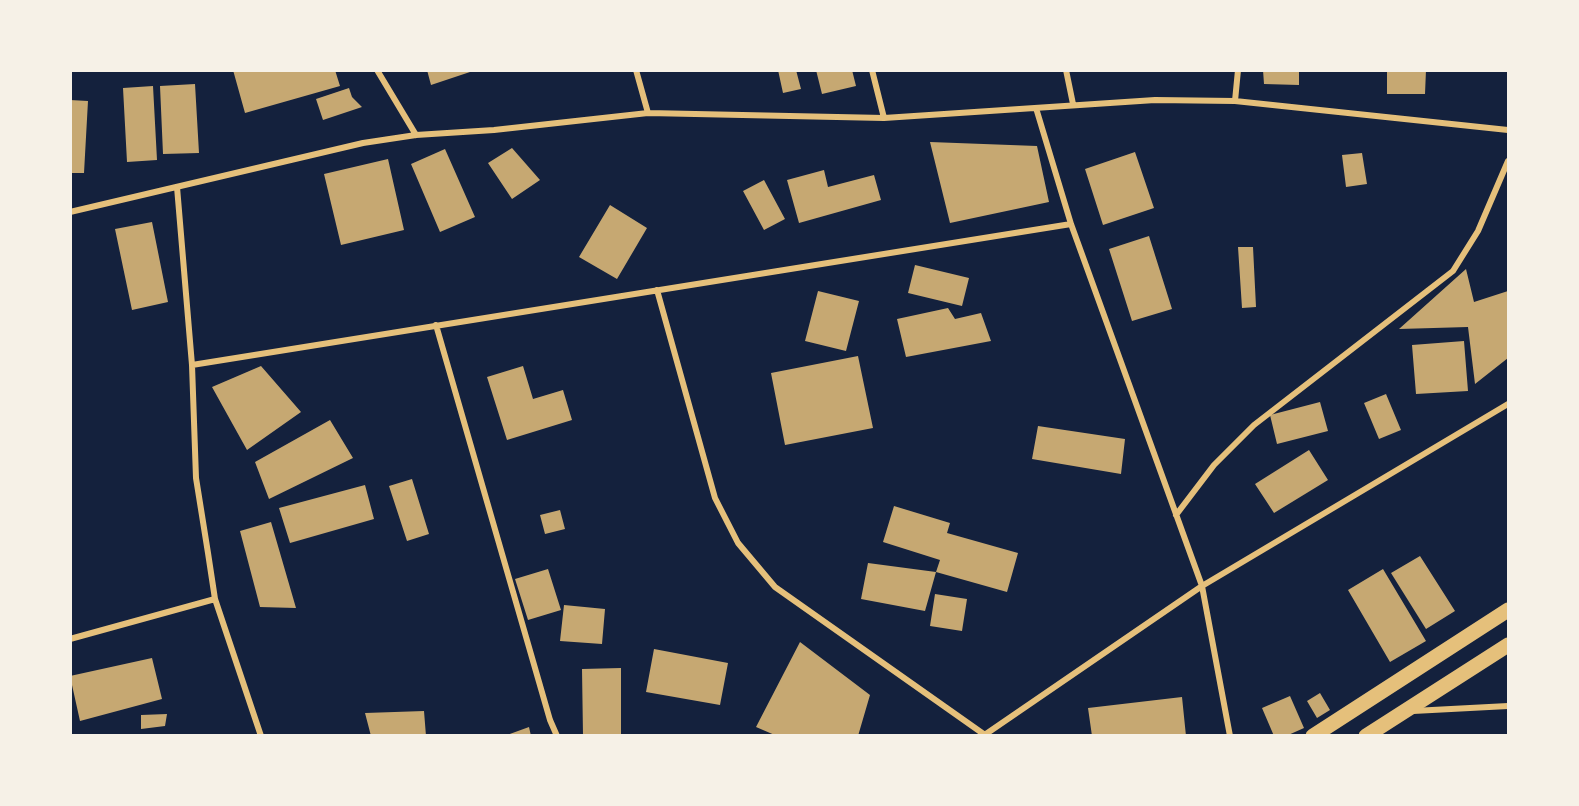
<!DOCTYPE html>
<html>
<head>
<meta charset="utf-8">
<style>
	body { margin:0 }
	#map { position:relative; width:1579px; height:806px; overflow:hidden; background:#14213d; font-family:Signika,sans-serif }
	canvas { display:block }
	.frame { position:absolute; inset:0; border:72px solid #f6f1e7; pointer-events:none }
</style>
</head>
<body>
<div id="map">
<canvas width="1579" height="806"></canvas>
<div class="frame"></div>
</div>
<script>
const c = document.querySelector('canvas').getContext('2d');
c.lineJoin = 'round';
function fill(path, color) {
  c.fillStyle = color;
  c.fill(path, 'evenodd');
}
function shape(rows) {
  const path = new Path2D();
  for (const r of rows) {
    path.moveTo(r[0], r[1]);
    for (let i = 2; i < r.length; i += 2) path.lineTo(r[i], r[i + 1]);
  }
  return path;
}
function trace(path, color, width, dash) {
  c.strokeStyle = color;
  c.lineWidth = width;
  c.lineCap = dash ? 'butt' : 'round';
  c.setLineDash(dash || []);
  c.stroke(path);
}
fill(shape([
	[233,70,335,70,340,86,245,113],
	[427,70,472,70,473,71,431,85],
	[778,70,796,70,801,89,783,93],
	[816,70,852,70,856,86,822,94],
	[1263,70,1299,70,1299,85,1264,84],
	[1387,70,1426,70,1425,94,1387,94],
	[195,84,199,153,163,154,160,86],
	[153,86,157,160,127,162,123,88],
	[349,88,352,97,362,107,323,120,316,99],
	[70,100,88,101,84,173,70,173],
	[930,142,1037,146,1049,202,950,223],
	[512,148,540,180,512,199,488,163],
	[445,149,475,217,440,232,411,164],
	[1135,152,1154,208,1103,225,1085,169],
	[1362,153,1367,184,1346,187,1342,155],
	[388,159,404,230,341,245,324,174],
	[824,170,828,187,874,175,881,200,799,223,787,180],
	[764,180,785,219,764,230,743,191],
	[610,205,647,228,617,279,579,257],
	[152,222,168,302,132,310,115,229],
	[1149,236,1172,309,1132,321,1109,249],
	[1238,247,1253,247,1256,307,1242,308],
	[915,265,969,278,962,306,908,293],
	[1466,269,1474,302,1508,291,1508,358,1475,384,1468,327,1399,329],
	[818,291,859,301,846,351,805,341],
	[948,308,955,319,981,313,991,341,906,357,897,319],
	[1464,341,1468,391,1416,394,1412,345],
	[858,356,873,428,785,445,771,373],
	[261,366,301,412,247,450,212,387],
	[523,366,533,399,563,390,572,420,507,440,487,377],
	[1386,394,1401,430,1379,439,1364,403],
	[1320,402,1328,431,1277,444,1270,415],
	[330,420,353,458,269,499,255,462],
	[1038,426,1125,439,1121,474,1032,459],
	[1309,450,1328,480,1274,513,1255,484],
	[412,479,429,534,407,541,389,486],
	[365,485,374,519,290,543,279,508],
	[894,506,950,523,947,533,1018,553,1007,592,936,572,940,560,883,542],
	[560,510,565,529,545,534,540,515],
	[271,522,296,608,260,607,240,531],
	[1420,556,1455,611,1426,629,1391,573],
	[868,563,936,572,925,611,861,599],
	[548,569,561,610,528,620,515,579],
	[1383,569,1426,641,1390,662,1348,590],
	[935,594,967,599,962,631,930,626],
	[564,605,605,609,602,644,560,641],
	[800,642,870,695,858,736,777,736,756,727],
	[654,649,728,663,720,705,646,692],
	[152,658,162,699,80,721,70,676],
	[621,668,621,736,583,736,582,669],
	[1320,693,1330,710,1317,718,1307,701],
	[1290,696,1304,728,1286,736,1274,736,1262,708],
	[1182,697,1186,736,1092,736,1088,708],
	[424,711,426,736,371,736,365,713],
	[167,714,165,726,141,729,141,715],
	[529,727,531,736,507,736,507,735]
]), '#c6a872');
trace(shape([
	[377,70,416,135],
	[636,70,648,113],
	[872,70,884,118],
	[1066,70,1073,104],
	[1235,101,1238,70],
	[1036,108,1071,224,1202,586,1230,736],
	[177,187,192,365,196,478,208,553,215,599,261,736],
	[70,212,363,143,416,135,494,130,648,113,884,118,1155,100,1235,101,1508,130],
	[657,290,715,498,738,543,775,587,985,735],
	[436,325,550,720,557,736],
	[192,365,1071,224],
	[1176,515,1214,465,1254,425,1453,271,1478,231,1508,161],
	[70,639,215,599],
	[1413,711,1508,706],
	[983,736,1202,586,1508,404]
]), '#e5c07b', 6);
trace(shape([
	[1313,736,1508,610],
	[1366,736,1508,645]
]), '#e5c07b', 15);
</script>
</body>
</html>
